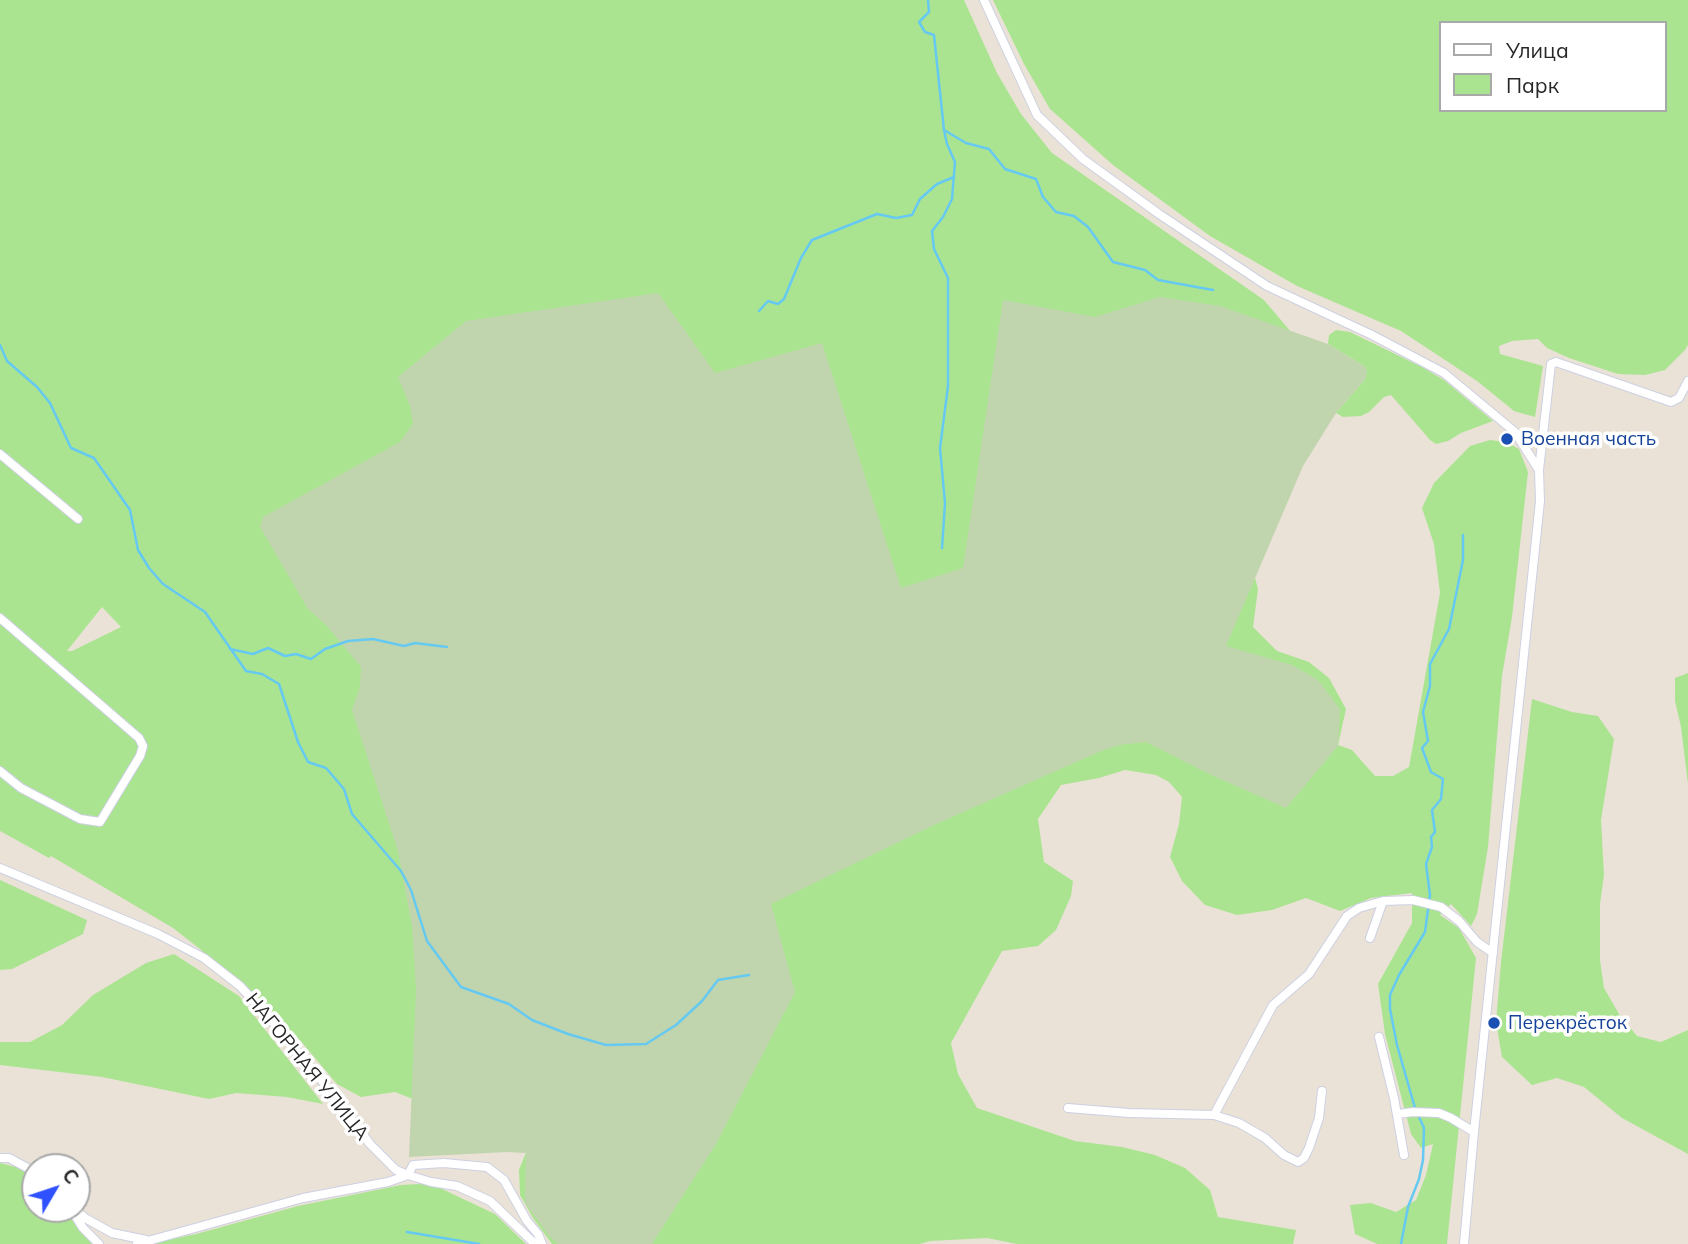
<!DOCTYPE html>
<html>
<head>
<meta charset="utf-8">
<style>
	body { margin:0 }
	#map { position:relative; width:1688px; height:1244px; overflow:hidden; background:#eae2d7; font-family:Mulish,sans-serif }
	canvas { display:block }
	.legend { position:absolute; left:1439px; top:21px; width:228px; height:91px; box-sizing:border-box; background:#fff; border:2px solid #a9a9a9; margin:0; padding:9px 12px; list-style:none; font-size:21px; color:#272727 }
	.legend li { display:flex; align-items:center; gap:14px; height:35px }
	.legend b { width:35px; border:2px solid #a9a9a9 }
	.north { position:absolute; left:21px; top:1153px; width:70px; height:70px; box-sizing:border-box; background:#fff; border:2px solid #a9a9a9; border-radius:50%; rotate:51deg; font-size:19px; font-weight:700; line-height:28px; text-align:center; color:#272727 }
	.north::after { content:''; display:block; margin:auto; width:24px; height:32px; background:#2f51ff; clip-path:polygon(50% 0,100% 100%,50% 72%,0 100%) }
</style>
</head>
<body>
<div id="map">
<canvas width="1688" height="1244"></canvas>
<ul class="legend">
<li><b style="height:9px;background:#fff"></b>Улица</li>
<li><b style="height:19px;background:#abe491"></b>Парк</li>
</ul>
<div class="north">С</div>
</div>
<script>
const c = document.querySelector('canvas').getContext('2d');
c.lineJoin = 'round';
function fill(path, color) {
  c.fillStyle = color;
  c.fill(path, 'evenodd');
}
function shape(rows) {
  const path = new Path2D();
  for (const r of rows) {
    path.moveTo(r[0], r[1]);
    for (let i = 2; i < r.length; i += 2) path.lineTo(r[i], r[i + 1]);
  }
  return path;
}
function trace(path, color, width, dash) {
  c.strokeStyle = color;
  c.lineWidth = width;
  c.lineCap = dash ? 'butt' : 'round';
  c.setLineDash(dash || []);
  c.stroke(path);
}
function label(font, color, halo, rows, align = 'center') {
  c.font = font + ' Mulish,sans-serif';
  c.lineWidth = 7;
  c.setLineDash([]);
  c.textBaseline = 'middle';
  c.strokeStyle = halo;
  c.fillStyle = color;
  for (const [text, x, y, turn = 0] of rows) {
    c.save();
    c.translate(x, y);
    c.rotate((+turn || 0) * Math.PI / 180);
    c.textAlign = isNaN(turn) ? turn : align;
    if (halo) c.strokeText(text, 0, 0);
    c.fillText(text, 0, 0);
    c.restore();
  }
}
fill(shape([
	[0,0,964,0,997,73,1021,114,1052,153,1264,300,1297,339,1249,555,1258,589,1253,627,1277,651,1309,662,1329,678,1346,709,1338,745,1352,750,1375,776,1393,776,1409,767,1440,593,1434,544,1422,508,1434,483,1470,446,1490,440,1506,442,1519,449,1528,472,1512,617,1502,676,1488,847,1477,914,1471,926,1451,904,1440,915,1459,928,1476,958,1447,1244,1377,1244,1355,1234,1350,1205,1371,1203,1396,1212,1416,1200,1426,1175,1433,1144,1421,1148,1411,1134,1385,1034,1378,984,1412,923,1412,893,1371,898,1340,911,1306,898,1272,910,1237,915,1205,905,1182,881,1170,857,1179,824,1182,797,1169,782,1156,775,1125,770,1099,778,1061,785,1038,819,1044,862,1073,881,1071,896,1056,930,1038,946,1002,951,951,1043,958,1074,977,1108,1075,1141,1122,1147,1155,1155,1185,1168,1210,1190,1218,1217,1296,1230,1293,1244,1017,1244,987,1238,930,1241,920,1244,552,1244,533,1218,520,1195,519,1170,529,1145,395,1092,361,1097,337,1084,298,1038,256,1003,200,949,173,928,51,856,49,858,0,831],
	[102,607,121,627,72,651,67,651],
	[993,0,1688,0,1688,345,1685,350,1665,370,1645,375,1618,374,1569,358,1547,348,1538,339,1512,341,1499,346,1500,354,1543,366,1535,417,1514,411,1477,381,1401,331,1297,286,1210,236,1113,165,1050,109,1024,64],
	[1441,23,1665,23,1665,110,1441,110],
	[1336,330,1350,332,1422,367,1444,380,1493,421,1461,433,1448,441,1436,444,1430,440,1391,395,1384,397,1369,412,1361,416,1343,417,1336,413,1366,378,1364,366,1328,344,1329,335],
	[1688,673,1688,784,1681,727,1675,701,1675,678],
	[1532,699,1572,712,1598,716,1614,739,1601,820,1604,875,1600,904,1600,960,1604,988,1619,1014,1637,1036,1661,1042,1688,1030,1688,1154,1622,1118,1584,1087,1557,1078,1532,1085,1502,1057,1496,1022,1501,962],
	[0,880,87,920,83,934,12,969,0,970],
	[174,954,239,996,323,1104,287,1097,236,1093,209,1099,102,1077,0,1065,0,1042,30,1042,62,1025,93,995,146,963],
	[0,1163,20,1168,35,1177,35,1209,66,1209,93,1244,0,1244],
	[420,1184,440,1188,495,1214,526,1244,147,1244,196,1234,298,1206,401,1185]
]), '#abe491');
fill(shape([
	[658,293,715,373,822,343,901,588,963,568,1003,300,1095,317,1160,297,1220,306,1328,344,1364,366,1367,371,1366,378,1336,413,1303,466,1226,646,1292,665,1318,680,1340,709,1338,746,1286,808,1209,774,1146,742,1120,745,1101,751,934,825,771,904,795,992,716,1144,652,1244,558,1244,549,1236,525,1203,526,1153,507,1152,409,1157,416,990,412,926,398,851,352,710,360,687,361,667,327,626,308,609,260,527,263,517,400,442,413,424,410,406,398,377,466,321]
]), '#c0d5ae');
trace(shape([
	[928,0,929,12,919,22,925,32,934,35,944,130,947,144,955,162,952,199,943,217,932,231,934,249,948,278,948,386,940,448,945,503,942,548],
	[944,130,966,143,989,149,1005,169,1036,179,1043,197,1056,212,1074,216,1088,227,1113,262,1145,270,1158,280,1213,290],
	[759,311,768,301,778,304,784,299,801,258,812,240,877,214,896,218,912,215,920,199,937,184,954,177],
	[0,345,7,361,37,387,50,403,71,448,94,458,130,510,138,550,149,568,163,584,205,612,246,671,262,674,279,684,298,742,308,762,326,768,344,789,352,814,401,871,411,890,427,941,461,987,509,1004,532,1020,568,1034,606,1045,646,1044,676,1025,702,1001,718,980,749,975],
	[230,649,253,654,268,648,285,656,296,654,311,659,325,649,348,641,373,639,404,646,415,643,447,647],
	[1415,1108,1397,1045,1390,1009,1390,995,1399,975,1425,932,1430,895,1426,864,1432,847,1431,837,1435,832,1432,810,1441,799,1443,779,1431,772,1422,748,1428,741,1423,712,1430,686,1430,664,1449,629,1463,560,1463,535],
	[407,1232,479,1244],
	[1401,1244,1408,1207,1419,1179,1423,1160,1424,1128,1419,1117]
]), '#65c9f1', 2.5);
const minor = shape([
	[984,0,1037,115,1083,159,1159,214,1267,286,1372,335,1444,373,1515,432,1539,470,1540,501,1474,1132,1464,1244],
	[0,454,78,519],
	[1539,470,1551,364,1556,362,1671,402,1679,398,1688,381],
	[0,618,139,738,143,746,140,756,100,822,80,819,21,788,0,771],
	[0,868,158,934,204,958,240,986,273,1022,327,1087,370,1144,396,1170,408,1175,413,1165,444,1163,487,1167,504,1180,527,1221,538,1234,542,1244],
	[1370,938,1383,901],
	[1379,1037,1394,1098,1404,1155],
	[1068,1108,1129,1113,1214,1115,1239,1123,1265,1138,1284,1155,1298,1162,1304,1158,1309,1148,1319,1118,1322,1091],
	[1398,1114,1413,1112,1439,1113,1451,1118,1474,1132],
	[1214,1115,1273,1005,1309,974,1347,916,1359,908,1383,901,1413,900,1441,907,1459,921,1477,942,1493,953],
	[0,1158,9,1158,35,1172],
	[71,1209,83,1228,99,1244],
	[75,1209,85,1218,112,1233,146,1240],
	[137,1244,303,1198,388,1182,408,1175,431,1182,457,1186,490,1201,535,1244]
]);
trace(minor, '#ccd0e1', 10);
trace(minor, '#fff', 8);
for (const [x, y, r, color] of [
	[1507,439,7,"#1a4fb4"],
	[1494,1023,7,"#1a4fb4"]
]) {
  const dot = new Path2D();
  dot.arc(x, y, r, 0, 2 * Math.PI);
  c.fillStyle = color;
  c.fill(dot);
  trace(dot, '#fff', 2.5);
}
label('19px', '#164399', '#fff', [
	["Военная часть",1521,439],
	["Перекрёсток",1508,1023]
], 'left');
label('19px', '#272727', '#fff', [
	["НАГОРНАЯ УЛИЦА",307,1067,51]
]);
</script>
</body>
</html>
